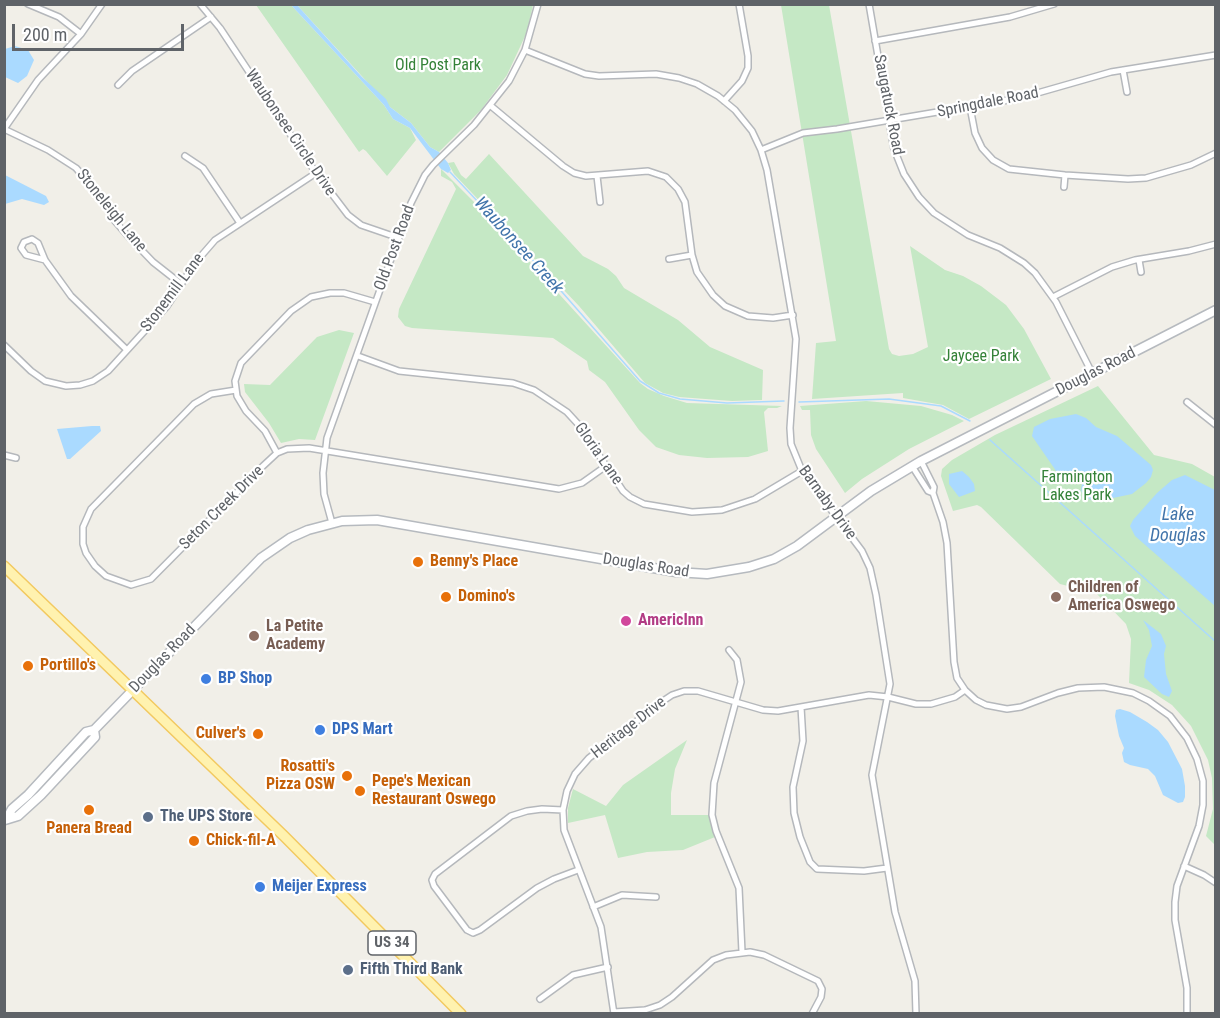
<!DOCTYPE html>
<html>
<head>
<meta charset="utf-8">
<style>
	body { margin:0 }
	#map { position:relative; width:1220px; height:1018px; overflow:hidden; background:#f1efe8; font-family:"Roboto Condensed",sans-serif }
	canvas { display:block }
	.frame { position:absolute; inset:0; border:6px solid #5f6368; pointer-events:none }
	.scale { position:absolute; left:12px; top:24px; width:172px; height:27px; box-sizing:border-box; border:3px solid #5f6368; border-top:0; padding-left:8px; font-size:18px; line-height:21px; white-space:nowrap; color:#5f6368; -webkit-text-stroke:4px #fff; paint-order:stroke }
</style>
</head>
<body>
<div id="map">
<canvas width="1220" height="1018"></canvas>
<div class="frame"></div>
<div class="scale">200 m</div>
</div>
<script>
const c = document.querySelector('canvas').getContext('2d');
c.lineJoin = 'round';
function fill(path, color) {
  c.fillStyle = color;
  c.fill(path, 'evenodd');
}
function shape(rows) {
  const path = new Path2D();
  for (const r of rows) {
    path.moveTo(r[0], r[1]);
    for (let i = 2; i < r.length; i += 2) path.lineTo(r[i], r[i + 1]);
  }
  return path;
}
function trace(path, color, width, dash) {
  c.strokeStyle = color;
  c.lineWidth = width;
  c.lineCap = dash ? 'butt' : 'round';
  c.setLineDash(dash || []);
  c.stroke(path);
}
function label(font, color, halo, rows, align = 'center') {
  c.font = font + ' "Roboto Condensed",sans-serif';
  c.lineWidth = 4.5;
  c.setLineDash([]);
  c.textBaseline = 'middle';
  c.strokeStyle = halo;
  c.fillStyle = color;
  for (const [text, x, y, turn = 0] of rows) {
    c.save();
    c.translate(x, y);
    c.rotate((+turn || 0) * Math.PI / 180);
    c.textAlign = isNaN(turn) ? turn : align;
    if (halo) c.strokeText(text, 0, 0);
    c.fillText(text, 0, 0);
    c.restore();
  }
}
fill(shape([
	[256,5,291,5,384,105,393,119,410,128,416,140,387,176,366,151,363,149,359,152],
	[297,5,533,5,527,32,507,75,481,110,439,152,430,147,411,123,390,107],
	[781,5,829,5,889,349,892,354,899,356,913,354,928,347,910,246,945,270,963,276,981,286,1006,305,1024,329,1051,379,969,419,943,405,903,398,903,393,812,399,816,343,836,341],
	[489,154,583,256,608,269,616,276,624,288,678,320,710,347,763,370,762,400,732,401,679,397,663,393,645,383,579,306,454,174,448,163,454,162,461,175,466,179],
	[441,169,490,218,640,383,648,389,664,396,687,403,782,406,777,408,768,408,764,412,768,451,748,457,707,458,679,455,656,447,639,430,605,382,589,370,587,361,553,338,412,328,405,326,398,317,399,309,456,189,452,182,441,176],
	[339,330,354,333,315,440,299,439,281,443,269,423,245,392,244,384,270,385,317,337],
	[1098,386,1154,455,1192,464,1215,477,1215,845,1206,836,1213,809,1212,778,1208,760,1191,726,1172,705,1149,690,1129,683,1131,639,1126,624,1096,593,1060,584,981,507,977,505,953,511,941,476,942,469,952,460,995,435],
	[866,401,921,406,952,415,964,421,909,449,862,479,845,493,816,449,811,435,810,410,802,410,800,406],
	[687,740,675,769,671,793,671,815,709,815,715,837,683,850,647,852,618,858,605,815,568,823,568,808,573,789,606,806,623,785]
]), '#c5e8c5');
fill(shape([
	[291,5,297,5,362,77,386,99,390,107,411,123,430,147,439,152,448,163,451,170,448,173,441,169,410,128,393,119,384,105],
	[15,46,28,50,34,60,27,76,18,83,5,77,5,49],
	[5,175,46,196,49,202,44,205,22,199,5,204],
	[1076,414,1086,418,1096,427,1117,436,1151,465,1153,470,1151,477,1146,483,1132,494,1094,502,1082,493,1081,489,1082,484,1089,481,1096,485,1099,484,1099,481,1096,476,1087,475,1075,484,1063,481,1032,436,1034,427,1050,419],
	[92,426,100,426,101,431,70,459,67,459,57,429],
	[962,471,969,477,974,484,975,491,959,497,949,484,949,474],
	[1185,475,1215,490,1215,606,1135,536,1130,526,1133,520,1157,493,1172,480],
	[1143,620,1161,634,1166,646,1164,654,1166,674,1172,691,1169,697,1162,694,1144,677,1146,660,1152,646,1149,630],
	[1120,709,1130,712,1147,722,1158,730,1168,742,1182,769,1185,786,1185,797,1183,802,1178,803,1163,795,1155,776,1148,769,1130,765,1124,762,1122,753,1124,748,1119,736,1115,716,1116,710]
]), '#aadaff');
trace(shape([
	[450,172,555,284,640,381,659,393,680,399,727,403,784,401],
	[799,402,889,399,941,406,970,421],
	[990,440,1216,642]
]), '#aadaff', 1.5);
const street = shape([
	[28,4,59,17,81,34],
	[200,4,220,28,316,173,348,215,361,225,399,238],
	[869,4,894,149,904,174,919,197,934,213,968,235,1000,248,1024,263,1035,273,1056,302,1092,373],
	[875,41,1010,17,1054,4],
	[525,50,585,74,599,76,656,74,679,78,697,84,718,96,735,110,752,131,761,150,767,170,796,339,790,428,791,444,802,471,862,551,870,568,876,595,890,684,872,775,895,912,915,981,916,1014],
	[1123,70,1127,92],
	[118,85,132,71,211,17],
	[724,101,742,81,748,68,748,56,739,4],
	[491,106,563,166,574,173,586,176,648,171,666,177,678,189,685,202,692,255,697,272,713,295,725,306,748,316,773,318,793,315],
	[970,107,975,133,982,148,993,160,1009,169,1065,175,1128,179,1146,178,1191,165,1216,153],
	[4,129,48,150,76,168,99,194,114,220,127,235,153,262,181,284],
	[4,129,38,80,81,34,102,4],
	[761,150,803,133,837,129,1020,98,1111,72,1216,55],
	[185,156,203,168,240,223],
	[597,176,600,202],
	[1064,187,1065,175],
	[669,259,692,255],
	[45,260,26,255,21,248,24,242,32,239,38,243,45,260,71,296,127,350],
	[1139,260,1141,272],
	[1053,297,1112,267,1135,260,1189,251,1216,244],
	[4,345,31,371,45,381,66,386,80,385,93,381,108,371,150,325,167,306,195,263,215,240,316,173],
	[358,356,399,371,513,383,534,390,567,412,578,424,623,491,630,497,644,504,692,512,722,510,755,499,802,471],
	[236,390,211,394,194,404,91,509,83,527,83,544,86,553,95,566,106,576,131,585,151,579,263,466,277,453,287,449,309,448,559,489,582,483,606,466],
	[1187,402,1216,425],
	[277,453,265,431,246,411,237,396,235,381,241,363,291,311,311,297,330,293,344,293,375,302],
	[4,455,16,458],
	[921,461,934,487,933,493,943,522,947,543,954,662,957,678,965,690,976,700,986,705,1007,709,1021,707,1058,693,1078,688,1104,687,1133,693,1149,701,1170,716,1187,738,1197,759,1203,781,1203,805,1199,826,1177,886,1175,902,1175,920,1187,988,1187,1014],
	[912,466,928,491,933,493],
	[332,523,324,494,323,473,327,438,411,203,425,175,433,165,474,125,509,81,525,50,538,4],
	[729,650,737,660,741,682,714,783,712,815,716,831,739,888,742,952],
	[801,707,803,741,793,787,794,813,800,837,810,862,817,869,864,871,887,868],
	[563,810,542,809,527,811,511,816,435,874,432,880,434,886,467,930,473,933,480,930,537,888,554,879,578,870],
	[1184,866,1204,875,1216,883],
	[593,907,622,895,656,897],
	[540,999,573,975,608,967],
	[614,1012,645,1010,660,1005,672,997,713,960,726,955,750,952,764,955,818,981,822,989,821,997,812,1014],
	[614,1014,601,927,564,830,563,810,567,791,575,774,589,758,660,703,672,695,684,691,698,691,763,710,778,711,869,695,888,697,916,704,931,704,955,697,965,690]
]);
const secondary = shape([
	[7,818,12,809,28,795,86,732,94,730,261,558,290,538,308,530,342,521,377,520,676,572,707,574,749,567,774,559,797,546,871,491,921,461,1216,310],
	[5,820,18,816,41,795,95,737,94,730]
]);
const primary = shape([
	[4,566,284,836,461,1014]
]);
trace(street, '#b5b8bc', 8);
trace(secondary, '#b6babf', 11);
trace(primary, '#f2c960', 12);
trace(street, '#fff', 5);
trace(secondary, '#fff', 8);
trace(primary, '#fff2af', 9);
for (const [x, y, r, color] of [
	[418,562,6,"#e8710a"],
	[446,597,6,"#e8710a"],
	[1056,597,6,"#8d6e63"],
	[626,621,6,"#d1479c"],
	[254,636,6,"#8d6e63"],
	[28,666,6,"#e8710a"],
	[206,679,6,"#3f7fe0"],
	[320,730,6,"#3f7fe0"],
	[258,734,6,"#e8710a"],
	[347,776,6,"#e8710a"],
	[360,791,6,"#e8710a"],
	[89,810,6,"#e8710a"],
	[148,817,6,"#5c6f8a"],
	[194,841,6,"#e8710a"],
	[260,887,6,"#3f7fe0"],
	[348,970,6,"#5c6f8a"]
]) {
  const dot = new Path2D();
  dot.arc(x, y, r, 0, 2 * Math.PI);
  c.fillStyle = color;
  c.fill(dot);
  trace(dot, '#fff', 2);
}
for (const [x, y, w] of [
	[392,943,48]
]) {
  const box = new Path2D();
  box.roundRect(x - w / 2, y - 12, w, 24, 4.5);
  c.fillStyle = '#fff';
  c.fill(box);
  trace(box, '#5f6368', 1.5);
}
label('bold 15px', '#5f6368', null, [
	["US 34",392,943]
]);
label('16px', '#348238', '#fff', [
	["Old Post Park",438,66],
	["Jaycee Park",981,357],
	["Farmington",1077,478],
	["Lakes Park",1077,496]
]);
label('16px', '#5f6368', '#fff', [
	["Springdale Road",988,103,-11],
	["Saugatuck Road",888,105,79],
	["Waubonsee Circle Drive",290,133,56],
	["Stoneleigh Lane",111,211,51],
	["Old Post Road",395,248,-70],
	["Stonemill Lane",173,293,-53],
	["Douglas Road",1096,372,-27],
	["Gloria Lane",598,454,55],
	["Barnaby Drive",827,503,54],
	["Seton Creek Drive",222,508,-45],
	["Douglas Road",646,566,9],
	["Douglas Road",163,659,-46],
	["Heritage Drive",629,728,-38]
]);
label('bold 16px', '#c56008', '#fff', [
	["Benny's Place",430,562],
	["Domino's",458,597],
	["Portillo's",40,666],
	["Culver's",246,734,"right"],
	["Rosatti's",335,767,"right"],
	["Pizza OSW",335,785,"right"],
	["Pepe's Mexican",372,782],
	["Restaurant Oswego",372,800],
	["Panera Bread",89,829,"center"],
	["Chick-fil-A",206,841]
], 'left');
label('bold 16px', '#785e54', '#fff', [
	["Children of",1068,588],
	["America Oswego",1068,606],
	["La Petite",266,627],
	["Academy",266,645]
], 'left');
label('bold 16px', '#b23c85', '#fff', [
	["AmericInn",638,621]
], 'left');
label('bold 16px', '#366cbe', '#fff', [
	["BP Shop",218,679],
	["DPS Mart",332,730],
	["Meijer Express",272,887]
], 'left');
label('bold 16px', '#4e5e75', '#fff', [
	["The UPS Store",160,817],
	["Fifth Third Bank",360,970]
], 'left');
label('italic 18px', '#4174aa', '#fff', [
	["Waubonsee Creek",518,246,48],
	["Lake",1178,515],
	["Douglas",1178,536]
]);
</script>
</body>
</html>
